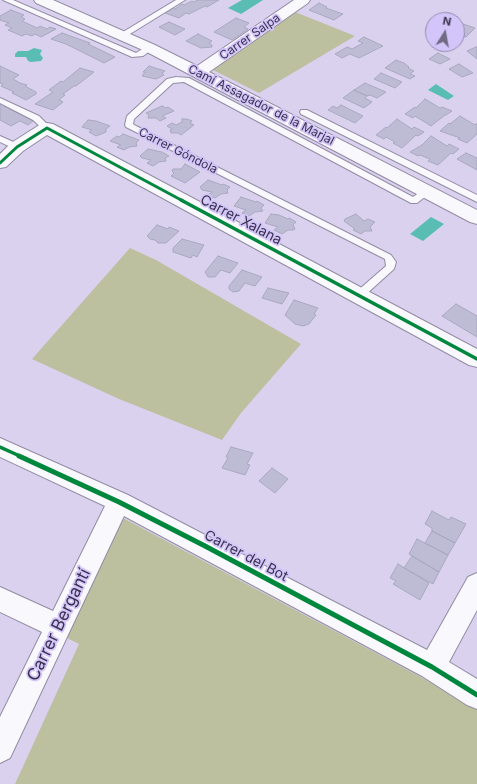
<!DOCTYPE html>
<html>
<head>
<meta charset="utf-8">
<style>
	body { margin:0 }
	#map { position:relative; width:477px; height:784px; overflow:hidden; background:#d9d1ee; font-family:Inter,sans-serif }
	canvas { display:block }
	.north { position:absolute; left:425px; top:12px; width:40px; height:40px; box-sizing:border-box; background:#d3c5fa; border:1px solid #968ab5; border-radius:50%; rotate:11deg; font-size:11px; font-weight:700; line-height:16px; text-align:center; color:#3a324d }
	.north::after { content:''; display:block; margin:auto; width:14px; height:18px; background:#726a85; clip-path:polygon(50% 0,100% 100%,50% 72%,0 100%) }
</style>
</head>
<body>
<div id="map">
<canvas width="477" height="784"></canvas>
<div class="north">N</div>
</div>
<script>
const c = document.querySelector('canvas').getContext('2d');
c.lineJoin = 'round';
function fill(path, color) {
  c.fillStyle = color;
  c.fill(path, 'evenodd');
}
function shape(rows) {
  const path = new Path2D();
  for (const r of rows) {
    path.moveTo(r[0], r[1]);
    for (let i = 2; i < r.length; i += 2) path.lineTo(r[i], r[i + 1]);
  }
  return path;
}
function trace(path, color, width, dash) {
  c.strokeStyle = color;
  c.lineWidth = width;
  c.lineCap = dash ? 'butt' : 'round';
  c.setLineDash(dash || []);
  c.stroke(path);
}
function label(font, color, halo, rows, align = 'center') {
  c.font = font + ' Inter,sans-serif';
  c.lineWidth = 3.5;
  c.setLineDash([]);
  c.textBaseline = 'middle';
  c.strokeStyle = halo;
  c.fillStyle = color;
  for (const [text, x, y, turn = 0] of rows) {
    c.save();
    c.translate(x, y);
    c.rotate((+turn || 0) * Math.PI / 180);
    c.textAlign = isNaN(turn) ? turn : align;
    if (halo) c.strokeText(text, 0, 0);
    c.fillText(text, 0, 0);
    c.restore();
  }
}
fill(shape([
	[295,12,355,36,259,93,211,69],
	[130,248,156,260,301,344,241,413,222,440,119,399,32,359],
	[123,518,477,707,477,784,15,784,79,644,65,637]
]), '#bcc09f');
fill(shape([
	[242,0,263,0,241,14,228,8],
	[34,48,42,50,40,54,43,58,41,61,31,62,28,61,26,57,15,57,15,54,18,51,28,51],
	[436,84,454,96,448,100,428,90],
	[431,217,444,224,423,241,410,234]
]), '#5abdb3');
const building = shape([
	[197,0,219,0,207,7,205,6,189,14,186,13,179,18,165,13,173,8,175,9,182,4,184,5,192,1,194,2,197,0],
	[319,3,327,7,326,8,343,14,334,20,309,10,319,3],
	[11,10,24,15,21,17,25,19,22,21,37,28,40,26,47,29,50,27,56,29,41,37,35,34,32,36,26,34,22,36,8,30,12,28,5,25,9,23,0,20,0,16,11,10],
	[236,18,249,23,244,27,248,29,232,40,214,32,236,18],
	[169,22,185,29,175,35,159,27,169,22],
	[457,22,475,28,466,37,457,35,457,22],
	[62,33,90,43,88,44,115,57,104,63,66,44,51,39,62,33],
	[198,34,212,41,209,43,212,45,212,47,201,48,186,41,198,34],
	[364,37,383,46,359,58,350,54,342,58,335,54,347,47,352,49,363,43,358,41,364,37],
	[476,47,477,47,477,59,467,51,476,47],
	[438,53,450,59,440,64,429,59,438,53],
	[396,60,404,63,409,67,408,68,414,71,410,74,415,76,410,79,385,68,396,60],
	[459,64,473,73,462,77,449,69,459,64],
	[0,66,19,75,13,79,20,83,27,85,25,86,36,92,36,94,26,100,12,93,14,92,1,86,3,84,0,83,0,66],
	[149,66,165,71,162,73,164,75,156,79,142,76,145,72,143,72,149,66],
	[80,68,94,72,76,86,74,86,63,94,65,95,59,100,63,102,53,110,35,104,53,92,49,90,61,81,63,82,80,68],
	[381,73,402,82,395,88,374,79,381,73],
	[365,83,386,92,377,98,370,95,367,96,354,90,365,83],
	[354,90,367,96,365,98,372,102,364,108,343,98,354,90],
	[425,99,440,108,442,107,452,111,446,115,445,115,431,126,415,116,413,118,405,114,415,107,416,108,425,99],
	[0,104,33,121,28,125,20,121,11,126,0,120,0,104],
	[341,105,363,116,355,123,328,110,333,106,337,108,341,105],
	[162,106,166,108,168,107,174,111,162,116,166,118,160,121,156,118,148,118,149,115,146,113,162,106],
	[460,116,475,125,477,123,477,134,467,143,458,139,460,138,440,131,449,123,450,124,460,116],
	[182,119,187,119,192,121,190,123,194,125,181,135,178,133,171,133,170,130,172,129,167,126,172,123,176,125,182,122,182,119],
	[397,119,412,129,414,127,424,132,418,136,416,135,402,148,393,143,395,142,386,137,384,139,376,135,386,127,387,128,397,119],
	[88,120,96,121,110,126,106,129,106,132,96,136,89,132,92,130,82,127,88,120],
	[123,134,139,140,136,143,137,146,129,147,124,150,117,147,121,145,110,141,117,136,119,137,123,134],
	[431,136,447,146,449,144,459,149,453,154,451,153,438,165,428,161,430,159,420,155,418,156,410,152,422,145,431,136],
	[148,149,162,152,169,156,165,158,166,161,159,162,153,166,147,163,151,160,142,158,140,156,148,149],
	[466,153,477,158,477,170,457,159,466,153],
	[185,164,200,172,185,183,171,176,174,173,172,171,173,169,181,169,185,164],
	[208,180,222,185,223,184,230,187,227,190,228,193,221,194,215,198,208,195,212,192,202,190,200,187,208,180],
	[241,197,256,202,257,201,264,205,261,208,263,211,255,212,249,216,242,213,246,210,234,206,241,197],
	[271,214,279,215,288,219,289,218,296,222,293,225,295,229,293,230,288,230,282,234,274,230,278,227,265,223,271,214],
	[356,214,364,221,368,219,375,222,370,227,372,231,365,231,361,234,353,230,355,229,344,221,345,219,356,214],
	[157,225,168,229,169,227,179,231,166,243,158,243,155,240,150,239,147,236,157,225],
	[182,239,204,245,197,257,193,255,191,258,173,252,173,248,182,239],
	[218,256,238,263,230,273,221,270,215,277,208,277,205,272,218,256],
	[242,270,262,277,255,286,245,283,239,291,233,292,229,289,229,286,242,270],
	[268,288,289,293,282,304,262,298,268,288],
	[294,300,318,308,314,314,316,315,309,324,303,326,295,324,285,315,294,300],
	[456,304,477,316,477,337,442,316,456,304],
	[231,447,253,453,247,464,250,465,245,475,222,468,228,458,226,457,231,447],
	[272,468,288,479,275,493,259,481,272,468],
	[432,511,449,520,451,517,466,524,455,543,432,531,432,528,425,524,432,511],
	[432,531,455,543,448,555,425,543,432,531],
	[417,539,448,555,439,572,409,554,417,539],
	[412,556,439,572,433,584,404,568,412,556],
	[398,564,429,583,420,600,393,584,396,581,390,578,398,564]
]);
fill(building, '#bebcd5');
trace(building, '#aaa8c0', 1);
const service = shape([
	[3,0,13,0,136,53,147,46,150,46,154,48,143,56,132,57,3,0],
	[176,0,185,0,125,37,122,37,118,35,176,0],
	[176,77,189,78,413,197,424,189,430,189,432,191,430,193,417,203,411,203,184,82,173,83,134,119,133,124,136,126,391,255,396,262,394,269,363,297,355,297,354,295,355,293,386,266,385,259,126,127,125,125,127,116,167,79,176,77],
	[0,98,39,116,51,128,47,131,44,130,33,120,0,103,0,98],
	[301,110,307,110,477,195,477,202,301,114,300,112,301,110],
	[0,136,20,145,21,147,17,150,0,142,0,136]
]);
const minor = shape([
	[34,0,53,0,155,45,197,66,294,0,310,0,308,3,209,72,477,210,477,224,470,222,145,51,36,3,34,0],
	[47,123,53,124,477,349,477,367,469,365,47,135,23,151,6,167,0,168,0,154,11,143,41,124,47,123],
	[0,438,128,495,427,650,468,577,477,573,477,610,449,662,477,679,477,709,467,705,422,676,124,516,10,758,0,763,0,717,42,632,0,612,0,587,53,611,105,506,0,457,0,438]
]);
trace(service, '#938ca4', 2);
trace(minor, '#938ca4', 2);
fill(service, '#f9f8fc');
fill(minor, '#f9f8fc');
trace(shape([
	[0,163,17,147,47,128,183,201]
]), '#00873e', 3);
trace(shape([
	[181,200,477,359],
	[0,447,22,457]
]), '#00873e', 3.5);
trace(shape([
	[19,456,119,502,205,546,432,667,477,695]
]), '#00873e', 5);
label('12px', '#3a324d', '#d3c5fa', [
	["Carrer Salpa",250,37,-35],
	["Camí Assagador de la Marjal",261,105,27],
	["Carrer Góndola",178,151,27]
]);
label('14px', '#3a324d', '#d3c5fa', [
	["Carrer Xalana",241,220,28],
	["Carrer del Bot",246,556,28]
]);
label('17px', '#3a324d', '#d3c5fa', [
	["Carrer Bergantí",59,625,-64]
]);
</script>
</body>
</html>
